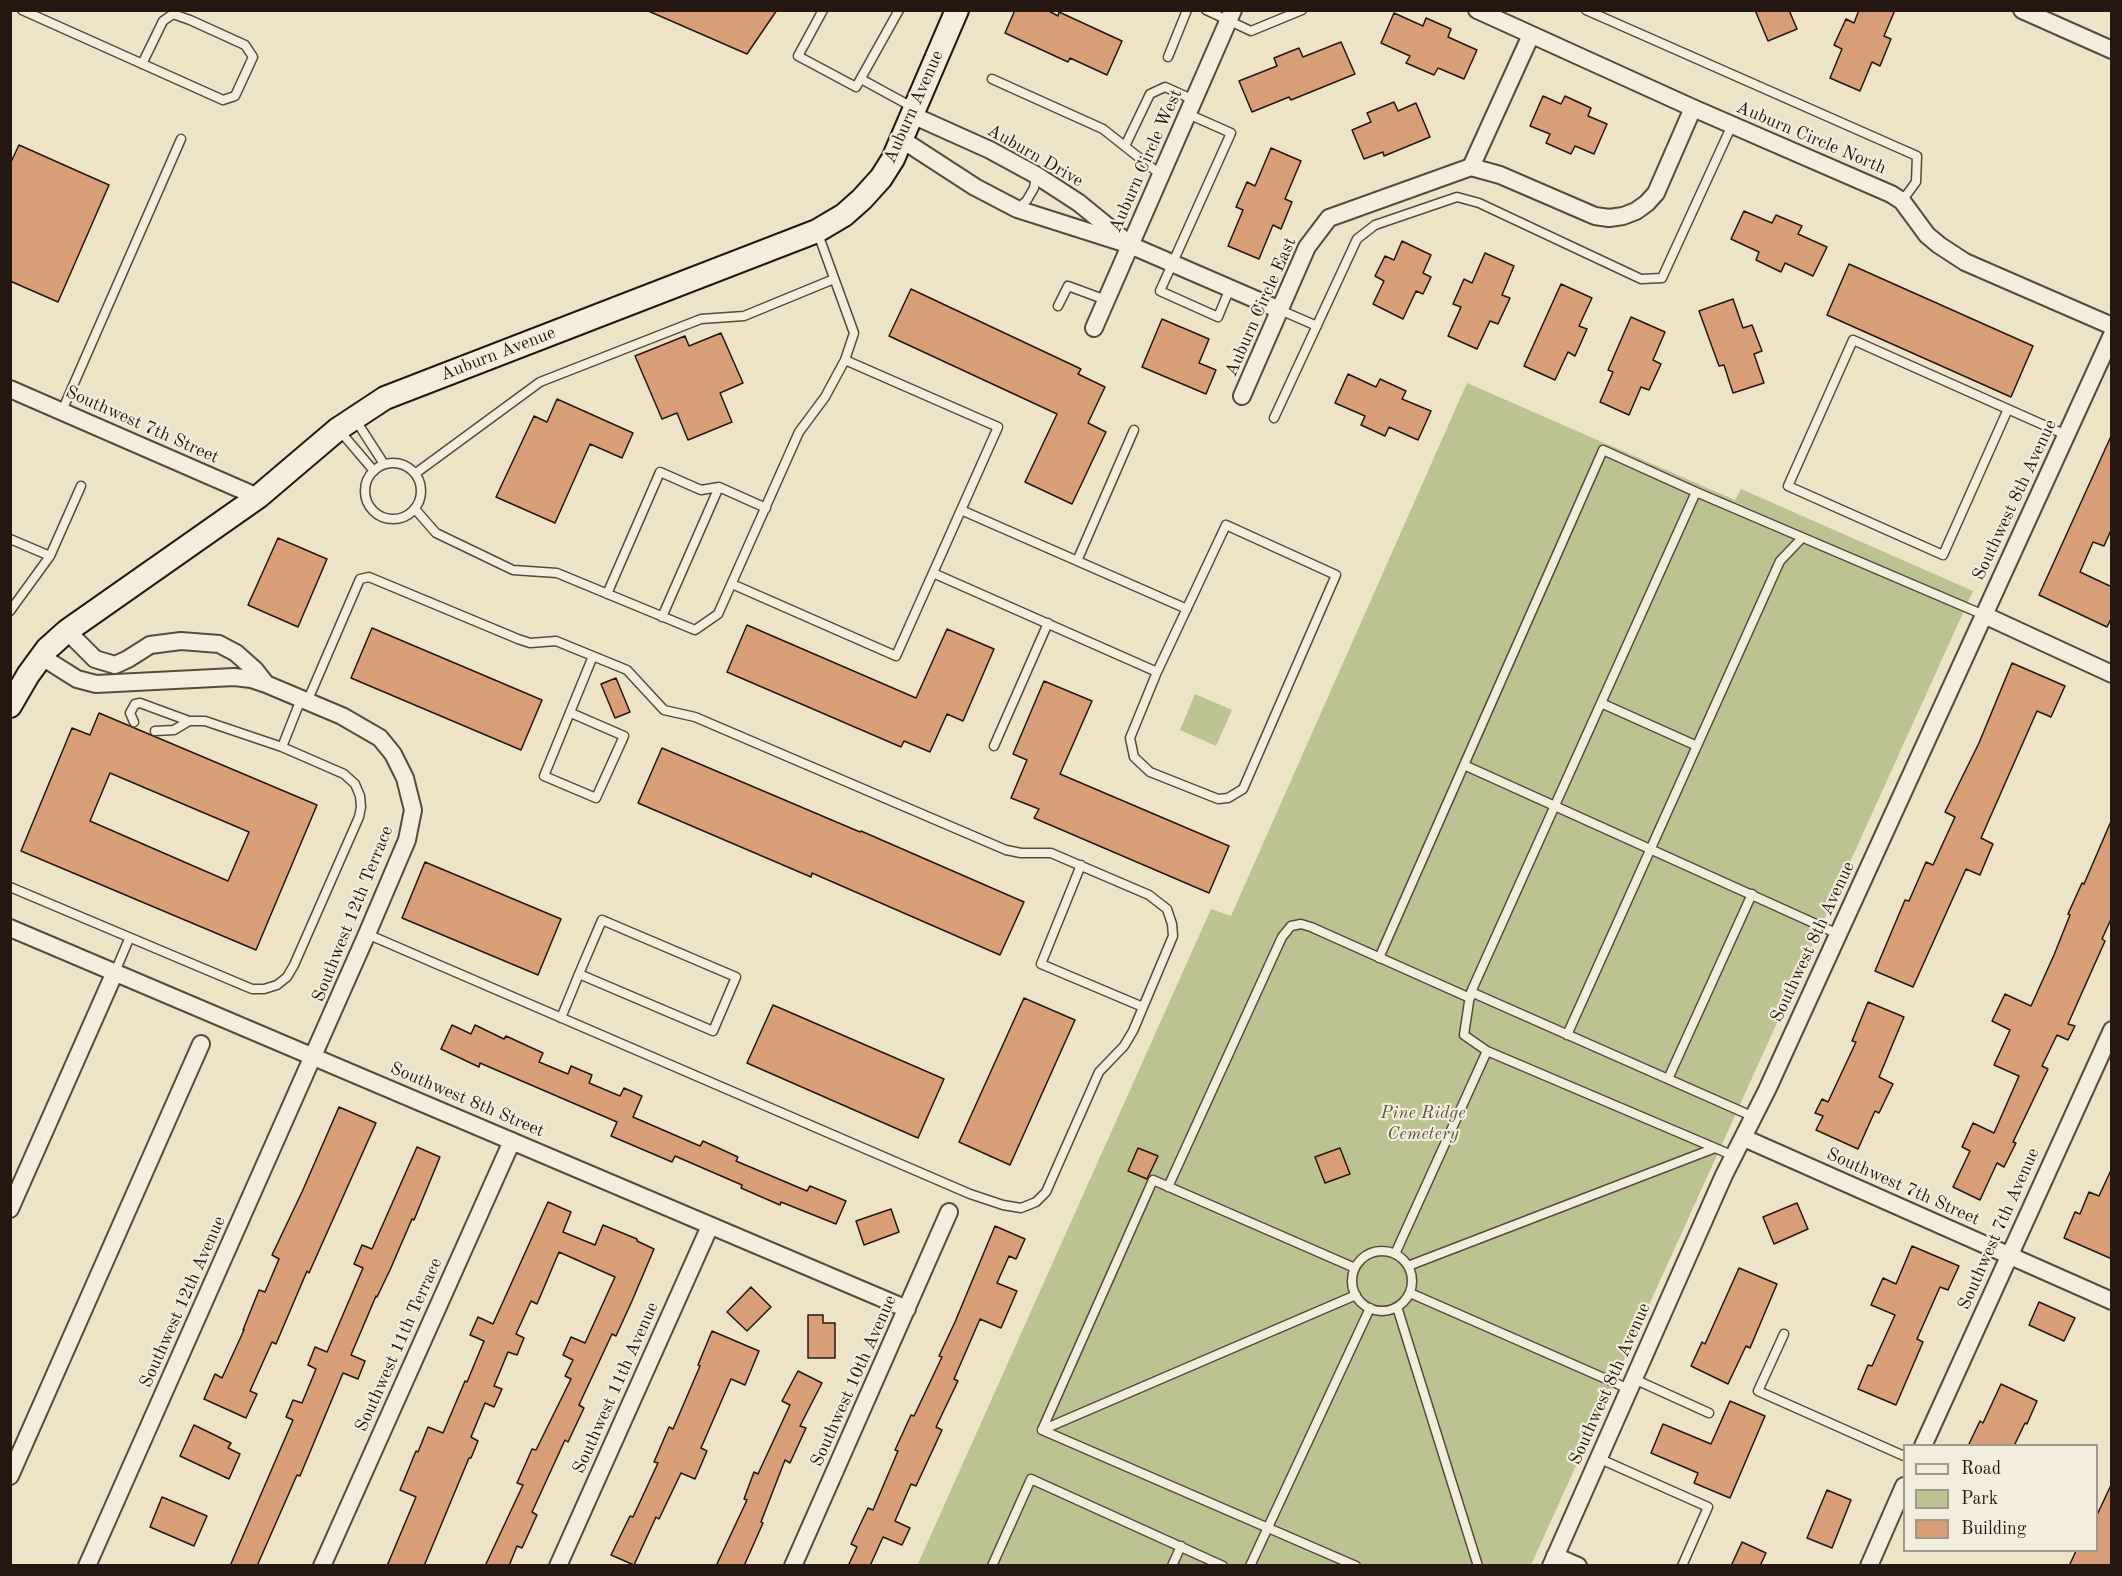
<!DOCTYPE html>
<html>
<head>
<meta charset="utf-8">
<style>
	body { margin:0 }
	#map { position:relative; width:2122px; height:1576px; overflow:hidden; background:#ede3c7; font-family:"Old Standard TT",serif }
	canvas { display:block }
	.frame { position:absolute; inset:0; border:12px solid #251710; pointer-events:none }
	.legend { position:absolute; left:1903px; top:1444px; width:195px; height:108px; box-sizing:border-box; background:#f3eddb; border:2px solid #a1978a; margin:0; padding:8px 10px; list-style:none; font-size:18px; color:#251710 }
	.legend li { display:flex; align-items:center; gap:12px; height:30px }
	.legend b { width:30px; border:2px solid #a1978a }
</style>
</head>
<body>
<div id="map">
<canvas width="2122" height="1576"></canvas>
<div class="frame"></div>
<ul class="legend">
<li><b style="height:8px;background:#f3eddb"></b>Road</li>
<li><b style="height:16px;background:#bdc292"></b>Park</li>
<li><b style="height:16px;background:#d89e77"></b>Building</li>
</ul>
</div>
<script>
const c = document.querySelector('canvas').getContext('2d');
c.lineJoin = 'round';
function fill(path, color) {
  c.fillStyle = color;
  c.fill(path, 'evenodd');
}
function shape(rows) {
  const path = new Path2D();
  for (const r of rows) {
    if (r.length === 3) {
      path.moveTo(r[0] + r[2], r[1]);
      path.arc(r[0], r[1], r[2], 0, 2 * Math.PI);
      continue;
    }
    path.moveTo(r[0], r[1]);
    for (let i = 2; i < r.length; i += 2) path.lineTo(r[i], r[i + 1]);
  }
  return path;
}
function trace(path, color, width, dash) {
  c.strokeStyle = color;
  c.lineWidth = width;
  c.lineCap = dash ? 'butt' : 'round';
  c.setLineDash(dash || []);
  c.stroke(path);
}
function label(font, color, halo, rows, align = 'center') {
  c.font = font + ' "Old Standard TT",serif';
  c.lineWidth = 4.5;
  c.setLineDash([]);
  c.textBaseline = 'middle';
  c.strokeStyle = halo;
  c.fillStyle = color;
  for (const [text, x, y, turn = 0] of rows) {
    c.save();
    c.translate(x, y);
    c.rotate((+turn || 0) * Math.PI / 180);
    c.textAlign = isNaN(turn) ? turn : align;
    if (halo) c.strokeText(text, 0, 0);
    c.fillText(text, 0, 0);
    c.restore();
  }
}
fill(shape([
	[1467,383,1735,500,1741,489,1973,591,1531,1565,917,1566,1211,909,1231,916],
	[1195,694,1232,710,1216,746,1180,730]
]), '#bdc292');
const building = shape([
	[646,10,777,10,747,54,646,10],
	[1015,10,1047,10,1058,16,1059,12,1122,41,1107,75,1070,58,1068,62,1005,33,1015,10],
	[1755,10,1789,10,1797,29,1768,41,1755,10],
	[1859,10,1895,10,1884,36,1891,39,1880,66,1872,62,1860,91,1830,78,1842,49,1834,45,1846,19,1854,23,1859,10],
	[1394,13,1423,26,1426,18,1451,29,1448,37,1477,50,1464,79,1438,68,1434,75,1406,63,1410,56,1381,43,1394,13],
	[1341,42,1355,74,1291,100,1289,97,1252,112,1239,81,1277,66,1274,58,1299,48,1303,57,1341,42],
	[1543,96,1561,104,1565,96,1591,108,1588,116,1607,124,1594,154,1575,146,1571,154,1546,143,1550,134,1530,126,1543,96],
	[1394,102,1398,111,1416,103,1430,137,1384,156,1383,152,1364,159,1352,130,1371,122,1367,113,1394,102],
	[19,145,109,185,58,302,10,281,10,164,19,145],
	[1271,148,1301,161,1285,199,1292,202,1281,229,1273,225,1259,259,1228,246,1243,210,1236,207,1247,182,1255,186,1271,148],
	[1744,211,1772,223,1776,215,1802,226,1798,234,1827,247,1813,276,1785,263,1781,272,1756,260,1759,252,1731,239,1744,211],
	[1402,241,1431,255,1423,273,1431,277,1423,294,1416,291,1403,319,1373,304,1384,281,1375,276,1385,256,1394,260,1402,241],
	[1485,253,1514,266,1502,295,1510,298,1498,324,1490,321,1477,349,1448,336,1461,307,1453,304,1464,279,1472,283,1485,253],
	[1849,264,2033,346,2011,397,1827,315,1849,264],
	[1561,284,1592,298,1579,326,1587,329,1575,356,1568,352,1555,380,1524,366,1561,284],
	[911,289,1081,369,1078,374,1105,387,1088,423,1106,432,1072,504,1025,482,1057,414,889,336,911,289],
	[1733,299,1743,328,1752,325,1762,351,1754,354,1764,383,1733,393,1724,365,1719,366,1699,311,1733,299],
	[1631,317,1665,332,1653,360,1661,364,1649,390,1641,387,1629,415,1600,402,1613,372,1608,370,1631,317],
	[1162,319,1209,339,1199,363,1216,370,1206,394,1142,367,1162,319],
	[721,333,743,383,720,393,732,422,688,440,677,413,662,419,635,356,685,336,689,346,721,333],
	[1348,374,1376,387,1380,379,1406,391,1402,399,1431,411,1418,440,1389,427,1385,436,1361,425,1365,416,1335,403,1348,374],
	[557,399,633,433,622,458,590,444,555,523,496,497,534,416,547,422,557,399],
	[2112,434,2112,528,2104,546,2093,542,2080,572,2112,587,2112,617,2107,627,2039,595,2112,434],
	[278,538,327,559,298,627,248,605,278,538],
	[747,625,916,698,947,629,994,649,963,721,947,714,930,752,904,741,901,747,727,672,747,625],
	[372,628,542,700,521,750,351,678,372,628],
	[2012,663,2065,686,2051,717,2037,711,1981,838,1993,844,1980,875,1966,869,1913,987,1875,971,1905,900,1909,901,1926,862,1933,865,1955,817,1945,812,1979,743,2012,663],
	[616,678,630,712,615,718,601,684,616,678],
	[1044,681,1092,701,1060,774,1229,846,1209,893,1034,818,1039,809,1011,798,1027,760,1013,754,1044,681],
	[99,713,317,805,256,950,21,851,72,728,90,735,99,713],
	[110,773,249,832,228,881,90,821,110,773],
	[662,748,860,832,861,831,1024,902,1000,955,812,873,811,877,638,803,662,748],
	[2112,819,2112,917,2102,939,2105,941,2068,1024,2075,1026,2068,1040,2057,1035,2042,1066,2048,1069,2013,1142,2016,1143,2004,1167,1997,1163,1980,1200,1953,1187,1970,1151,1962,1147,1973,1123,1994,1133,2019,1076,1994,1065,2010,1030,1992,1021,2005,994,2031,1006,2054,955,2070,915,2068,914,2082,883,2084,884,2112,819],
	[425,862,561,919,538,975,402,918,425,862],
	[1024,998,1075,1020,1010,1165,959,1142,1024,998],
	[1868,1002,1904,1017,1879,1077,1893,1084,1879,1113,1875,1111,1858,1149,1816,1130,1823,1116,1815,1113,1822,1099,1828,1102,1856,1042,1852,1041,1868,1002],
	[773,1005,944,1079,918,1138,747,1063,773,1005],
	[452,1025,471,1034,475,1025,504,1039,506,1036,543,1053,539,1062,568,1074,571,1066,592,1075,589,1083,620,1096,624,1088,642,1096,633,1117,700,1146,703,1141,738,1157,736,1161,807,1191,810,1186,846,1201,836,1224,781,1202,780,1205,741,1188,742,1185,675,1156,672,1162,611,1136,617,1122,480,1063,479,1067,441,1049,452,1025],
	[339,1107,376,1123,309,1273,307,1271,276,1344,272,1342,250,1391,257,1394,246,1418,204,1399,215,1374,222,1378,244,1330,243,1330,259,1290,265,1292,279,1259,272,1255,302,1192,339,1107],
	[417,1147,440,1157,414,1220,412,1219,390,1270,377,1297,376,1296,351,1355,365,1361,358,1379,343,1373,300,1476,297,1475,257,1566,230,1566,293,1420,286,1417,293,1400,302,1403,316,1369,308,1365,315,1347,327,1352,363,1268,354,1264,362,1245,372,1249,417,1147],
	[1138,1148,1158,1156,1147,1179,1128,1171,1138,1148],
	[1340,1148,1350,1174,1325,1183,1315,1157,1340,1148],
	[2112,1168,2112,1259,2064,1238,2075,1212,2080,1214,2089,1192,2099,1196,2112,1168],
	[548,1202,571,1212,563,1232,595,1245,603,1225,637,1239,637,1241,654,1249,632,1301,616,1336,612,1334,579,1405,584,1408,568,1442,565,1440,532,1512,537,1515,522,1548,517,1546,509,1566,485,1566,523,1485,517,1483,532,1449,536,1450,571,1379,565,1376,573,1360,563,1355,571,1337,585,1343,615,1277,559,1252,537,1304,531,1301,516,1334,524,1338,517,1355,508,1352,494,1386,502,1389,494,1407,485,1403,471,1437,478,1441,471,1458,469,1458,424,1566,387,1566,416,1497,400,1490,416,1451,418,1452,428,1427,443,1433,465,1381,467,1382,484,1341,470,1335,478,1317,493,1324,548,1202],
	[1797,1203,1808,1229,1774,1244,1763,1217,1797,1203],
	[891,1209,899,1232,864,1245,856,1221,891,1209],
	[995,1226,1025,1239,1016,1259,1009,1256,997,1283,1017,1291,1001,1328,980,1319,954,1379,958,1381,936,1427,942,1430,916,1486,911,1484,895,1521,910,1528,902,1545,883,1537,870,1566,848,1566,857,1547,851,1544,868,1508,873,1510,898,1451,895,1450,911,1415,914,1416,942,1357,939,1356,955,1322,995,1226],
	[1912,1246,1959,1266,1948,1290,1940,1287,1917,1339,1923,1342,1896,1405,1858,1389,1868,1365,1872,1366,1895,1315,1871,1305,1883,1278,1896,1284,1912,1246],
	[1739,1268,1777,1284,1750,1348,1746,1346,1728,1384,1691,1366,1702,1342,1705,1344,1739,1268],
	[751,1287,771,1307,747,1331,727,1312,751,1287],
	[2039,1302,2075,1318,2064,1341,2029,1325,2039,1302],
	[808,1315,823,1315,823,1323,835,1323,835,1358,808,1358,808,1315],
	[712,1331,759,1351,745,1385,731,1379,701,1448,707,1451,695,1479,681,1473,659,1519,656,1517,634,1565,611,1555,630,1516,633,1517,658,1463,654,1462,669,1427,673,1429,700,1366,698,1365,712,1331],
	[798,1371,822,1383,800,1426,806,1428,790,1463,785,1460,761,1522,763,1523,744,1566,716,1566,747,1500,744,1499,754,1472,758,1474,790,1405,782,1401,798,1371],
	[2001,1384,2037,1401,2027,1424,2025,1423,2014,1446,1968,1446,1980,1421,1983,1423,2001,1384],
	[1730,1401,1765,1416,1730,1498,1694,1483,1698,1473,1651,1453,1663,1424,1711,1444,1730,1401],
	[194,1425,231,1443,228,1448,240,1454,229,1479,180,1456,194,1425],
	[2112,1483,2112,1566,2069,1566,2076,1551,2097,1551,2097,1515,2112,1483],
	[1827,1490,1851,1500,1832,1548,1807,1538,1827,1490],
	[162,1497,207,1516,194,1546,150,1527,162,1497],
	[1742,1542,1766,1553,1760,1566,1731,1566,1742,1542]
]);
fill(building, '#d89e77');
trace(building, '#251710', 1.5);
const lane = shape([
	[22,10,223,100,235,96,253,57,245,45,190,20,173,14,163,21,142,64],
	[823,10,798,56,856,87,899,10],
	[1206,10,1251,31,1302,10],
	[1586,10,1917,156,1916,182,1902,201],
	[1168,57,1187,10],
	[861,79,914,108],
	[992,79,1103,129,1161,175],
	[1188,114,1231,133,1160,291,1218,317,1230,288],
	[1125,146,1150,94,1165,87,1194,100],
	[1018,209,1027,200,1034,188,1036,175],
	[1058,306,1068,286,1106,300],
	[1280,310,1317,326],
	[2008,409,1943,555,1788,486,1853,340,2066,435],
	[62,411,181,139],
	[1274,418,1357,239,1375,225,1457,197,1479,203,1641,279,1662,278,1732,125],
	[355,419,384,464],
	[339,430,374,471],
	[393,491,28],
	[416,473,540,382,701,319,744,316,834,279],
	[1696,492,1603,450,1464,765,1838,934],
	[415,509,436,533,513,570,557,573,695,630,718,614,799,432,825,397,845,360,854,333,817,231],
	[961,510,1187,609],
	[1226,525,1336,575,1243,789,1228,798,1218,799,1150,772,1134,757,1130,738,1157,672,1226,525],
	[10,539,50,556,81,486],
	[1077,561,1134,430],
	[933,573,1157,672],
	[732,584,896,656,998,427,845,360],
	[607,594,660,472,701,490,719,487,766,508],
	[10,611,50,556],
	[662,617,719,487],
	[307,702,360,579,369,577,518,639,530,643,556,641,627,670,664,710,695,717,1006,850,1021,853,1051,853,1149,895,1167,909,1172,924,1173,936,1133,1031,1124,1046,1099,1072,1046,1192,1036,1202,1021,1208,1003,1205,970,1194,367,934],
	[1601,703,1697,746],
	[571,713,624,736,596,798,544,776,593,656],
	[189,721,205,721,282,747],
	[134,722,130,713,135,704,140,703,189,721,174,730,155,731],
	[994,746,1048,623],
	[1081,865,1041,964,1143,1007],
	[10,887,252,989,264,989,277,985,287,977,294,965,359,817,361,807,360,796,355,784,344,774,282,747,301,699],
	[1379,958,1464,765],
	[115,972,129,939],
	[1470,995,1464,1035,1487,1051,1734,1156],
	[561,1018,579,974,602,920,736,977,713,1031,579,974],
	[1567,1035,1780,561,1802,538],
	[1668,1079,1752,894],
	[1754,1117,1471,992,1696,492,1984,615],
	[1168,1187,1282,937,1291,926,1301,924,1311,927,1470,998],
	[1382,1281,30],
	[1395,1254,1487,1051],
	[1408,1266,1715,1148],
	[1355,1268,1153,1180,1042,1430,1356,1566],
	[1410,1293,1629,1389],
	[1397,1307,1478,1566],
	[1784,1334,1758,1391,1904,1456],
	[1634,1379,1709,1413],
	[1042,1430,1356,1295],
	[1598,1458,1708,1507,1682,1566],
	[992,1566,1031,1479,1223,1566],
	[1172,1566,1181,1546],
	[1250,1566,1370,1308]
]);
const street = shape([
	[1477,10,1693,108,1891,194,1902,201,1927,235,1939,245,1965,262,2112,326],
	[2022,10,2112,50],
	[912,115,990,150,1036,175,1079,203,1123,239],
	[901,139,975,187,1017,209,1130,245,1280,310],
	[1471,167,1531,35],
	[1094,328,1233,10],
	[10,389,258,497],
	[1242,396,1307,247,1329,218,1471,167,1500,175,1595,216,1609,218,1623,216,1636,211,1647,203,1656,193,1693,108],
	[1984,615,2112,674],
	[42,657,77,679,96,684,234,677,251,679,266,684,255,670,236,653,219,644,181,641,150,645,128,659,115,665,95,659,67,631],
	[10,928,907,1309],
	[1744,1138,2112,1301],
	[10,1209,115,972],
	[1923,1446,2112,1030],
	[10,1476,201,1044],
	[1555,1556,1578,1566],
	[87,1566,367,934,407,840,413,810,405,778,393,754,380,738,342,716,266,684],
	[322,1566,512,1141],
	[558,1566,710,1226],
	[793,1566,949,1212],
	[1551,1566,1724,1175,1767,1090,2112,335],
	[1869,1566,1904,1486]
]);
const secondary = shape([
	[10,706,28,675,47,649,67,631,258,497,338,429,385,398,817,231,844,215,862,199,881,178,893,159,957,10]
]);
trace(lane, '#574a3e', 11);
trace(street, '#574a3e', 20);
trace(secondary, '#251710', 26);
trace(lane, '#f3eddb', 8);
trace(street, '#f3eddb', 16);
trace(secondary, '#f3eddb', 22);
label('18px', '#251710', '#f3eddb', [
	["Auburn Avenue",914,107,-66],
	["Auburn Circle North",1811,138,23],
	["Auburn Drive",1035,156,30],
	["Auburn Circle West",1146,161,-66],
	["Auburn Circle East",1261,307,-66],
	["Auburn Avenue",498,354,-21],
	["Southwest 7th Street",142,425,24],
	["Southwest 8th Avenue",2015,500,-65],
	["Southwest 12th Terrace",353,914,-68],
	["Southwest 8th Avenue",1813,942,-65],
	["Southwest 8th Street",467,1100,23],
	["Southwest 7th Street",1903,1187,24],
	["Southwest 7th Avenue",1999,1229,-66],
	["Southwest 12th Avenue",183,1302,-66],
	["Southwest 11th Terrace",399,1345,-66],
	["Southwest 10th Avenue",854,1381,-66],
	["Southwest 8th Avenue",1610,1384,-66],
	["Southwest 11th Avenue",616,1388,-66]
]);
label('italic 18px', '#5a533e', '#f3eddb', [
	["Pine Ridge",1423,1113],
	["Cemetery",1423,1134]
]);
</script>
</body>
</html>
